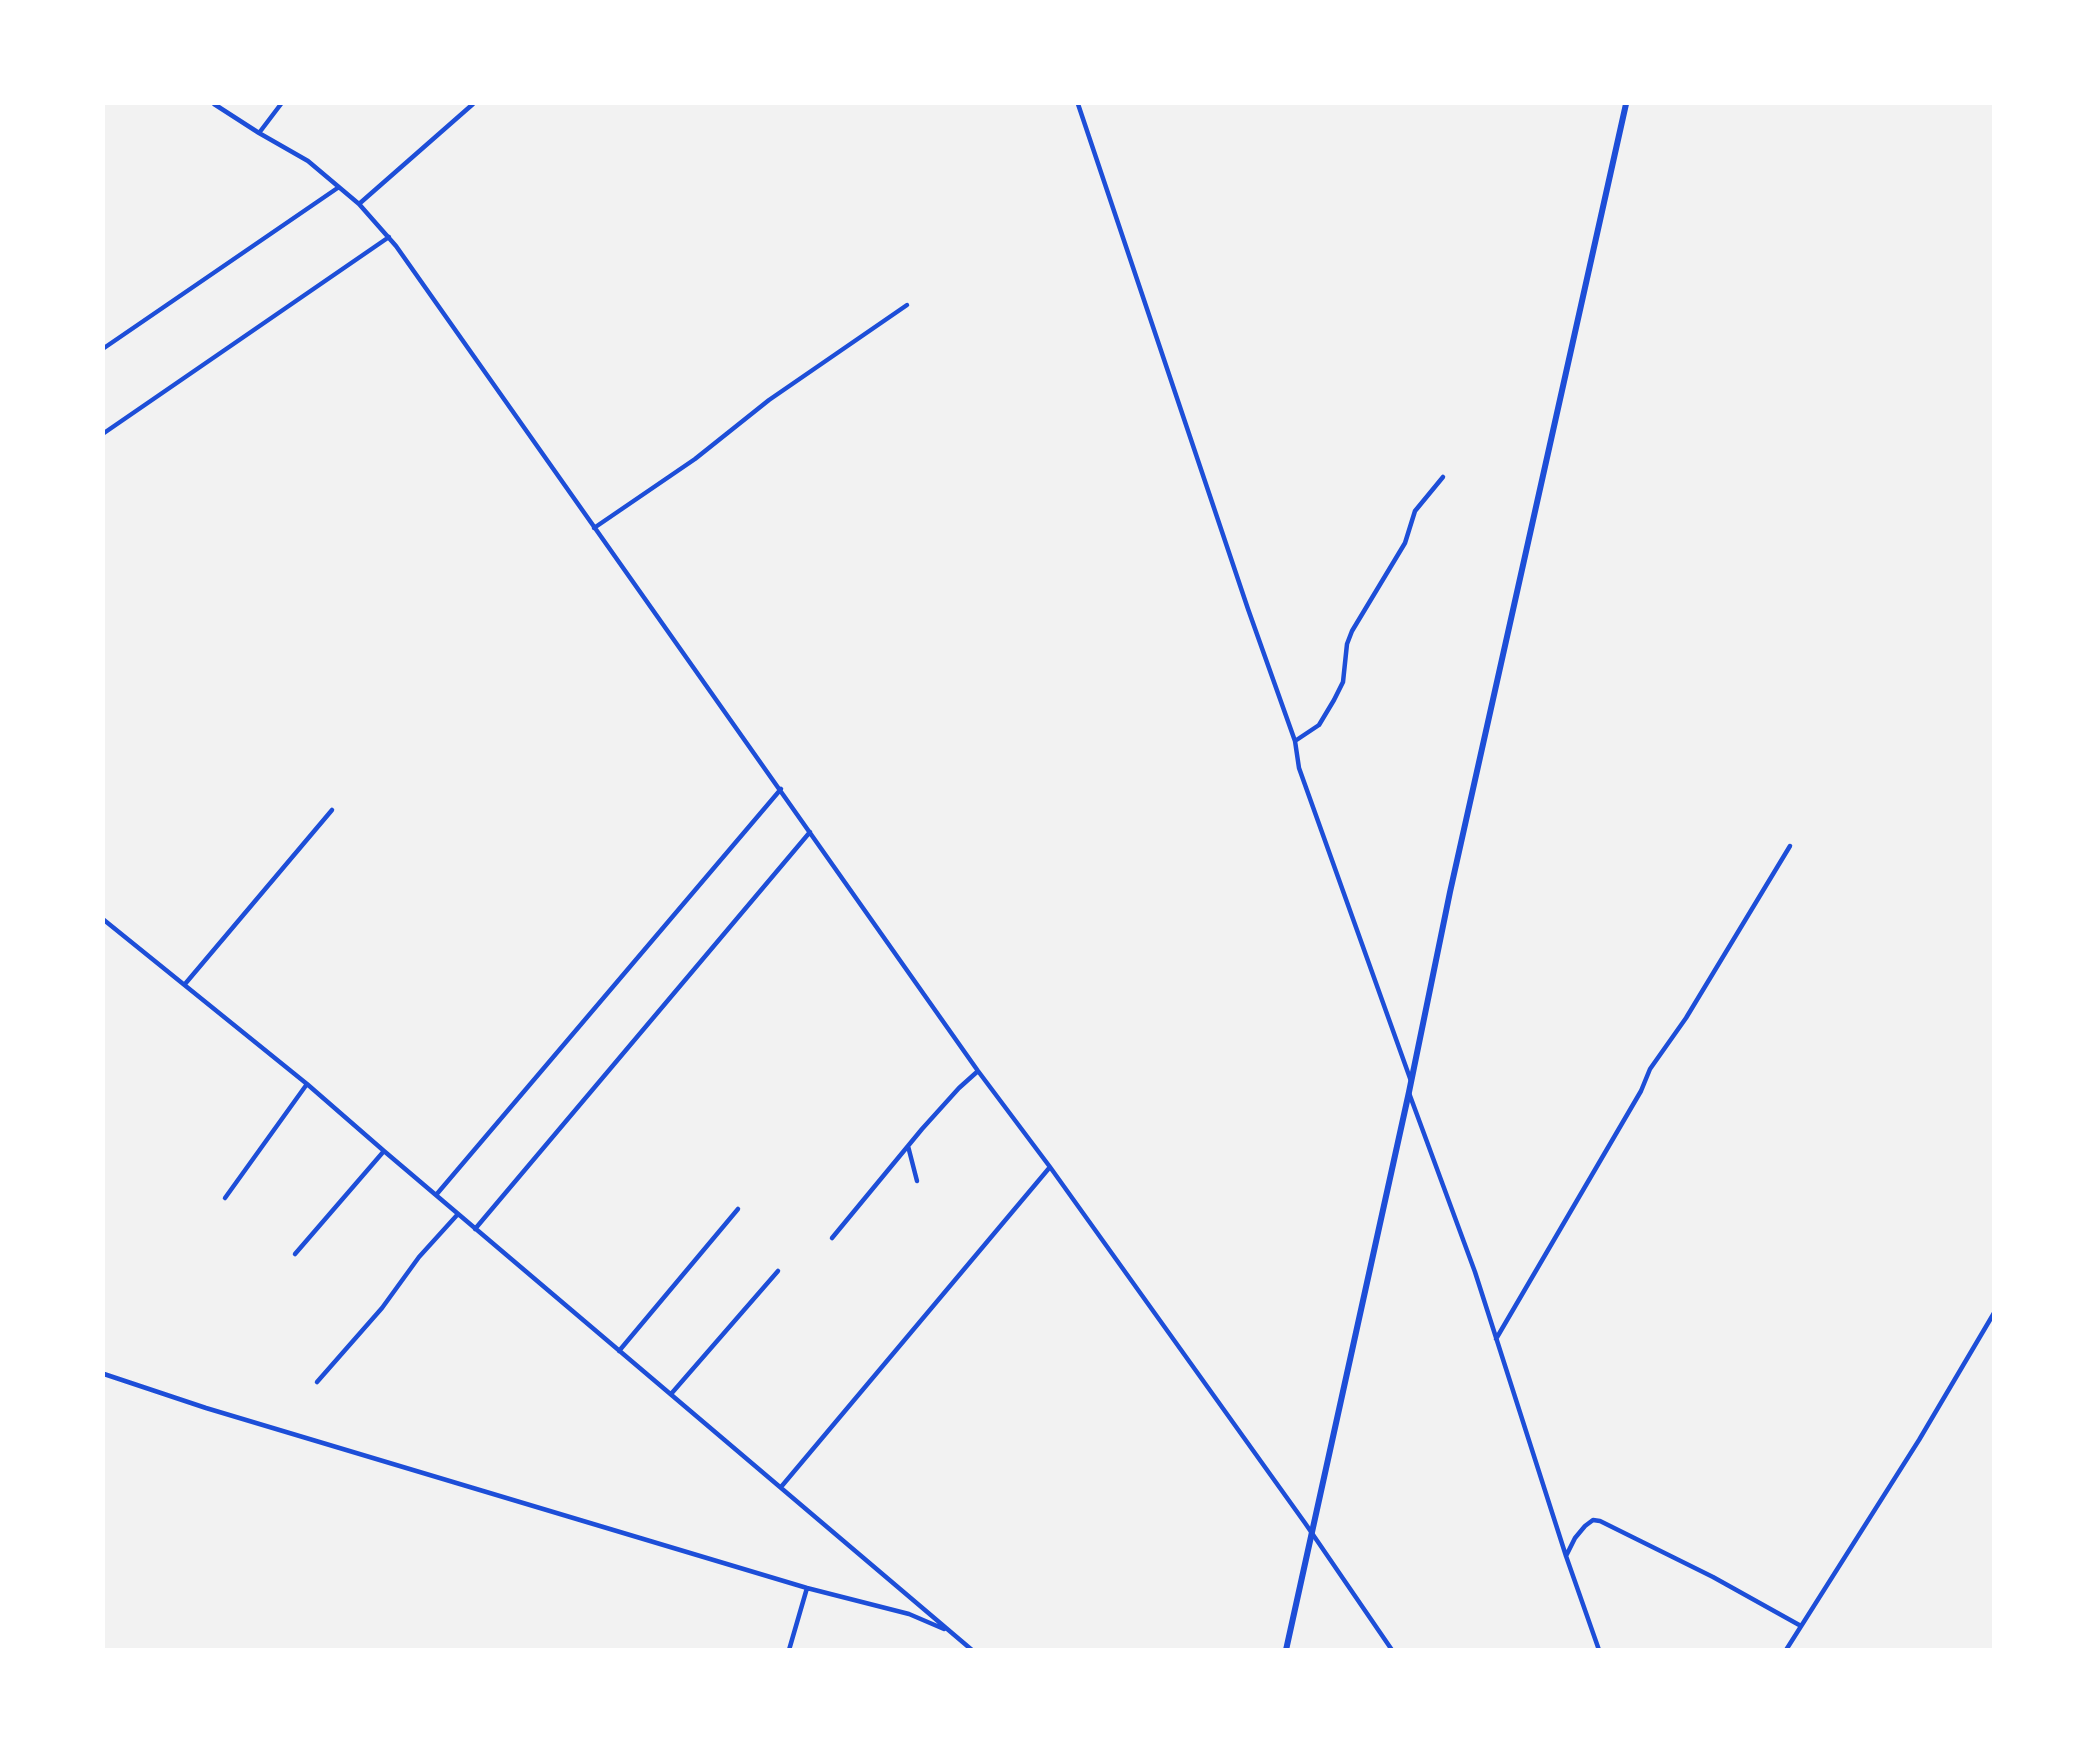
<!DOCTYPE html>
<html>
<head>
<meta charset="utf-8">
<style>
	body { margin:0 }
	#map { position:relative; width:2097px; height:1753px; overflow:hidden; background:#f2f2f2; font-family:"Source Sans 3",sans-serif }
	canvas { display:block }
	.frame { position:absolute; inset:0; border:105px solid #fff; pointer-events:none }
</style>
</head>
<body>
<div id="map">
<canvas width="2097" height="1753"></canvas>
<div class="frame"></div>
</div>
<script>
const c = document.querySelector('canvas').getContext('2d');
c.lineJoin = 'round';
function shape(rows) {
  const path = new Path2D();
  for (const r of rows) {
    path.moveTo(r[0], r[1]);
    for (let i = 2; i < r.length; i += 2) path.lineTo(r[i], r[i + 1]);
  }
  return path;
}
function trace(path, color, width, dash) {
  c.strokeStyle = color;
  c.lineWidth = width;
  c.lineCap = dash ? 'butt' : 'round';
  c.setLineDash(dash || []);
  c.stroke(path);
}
trace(shape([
	[214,104,259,133,308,161,359,204,396,246,978,1071,1050,1167,1305,1523,1392,1650],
	[1078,104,1248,609,1295,741,1299,768,1411,1081],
	[259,133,281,104],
	[359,204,473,104],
	[104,348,339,187],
	[104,433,389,237],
	[594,528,695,459,769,400,907,305],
	[1295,741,1319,725,1334,700,1343,682,1347,644,1352,631,1405,543,1415,511,1443,477],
	[104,920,307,1084,384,1151,972,1650],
	[185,984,332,810],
	[1409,1093,1475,1272,1566,1556,1599,1650],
	[908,1146,917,1181],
	[436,1195,781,789],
	[225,1198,307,1084],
	[475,1229,810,832],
	[832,1238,922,1129,959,1088,978,1071],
	[295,1254,384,1151],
	[1496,1339,1641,1091,1650,1069,1686,1018,1790,846],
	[619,1351,738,1209],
	[104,1374,206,1408,807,1588,909,1614,944,1629],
	[317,1382,382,1308,419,1257,458,1214],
	[671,1394,778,1271],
	[781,1487,1050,1167],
	[1566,1556,1575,1538,1585,1526,1593,1520,1600,1521,1713,1577,1801,1626],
	[789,1650,807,1588],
	[1786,1650,1919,1440,1994,1313]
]), '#1d4ed8', 4.5);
trace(shape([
	[1286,1650,1409,1092,1450,892,1626,104]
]), '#1d4ed8', 6);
</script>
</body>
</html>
